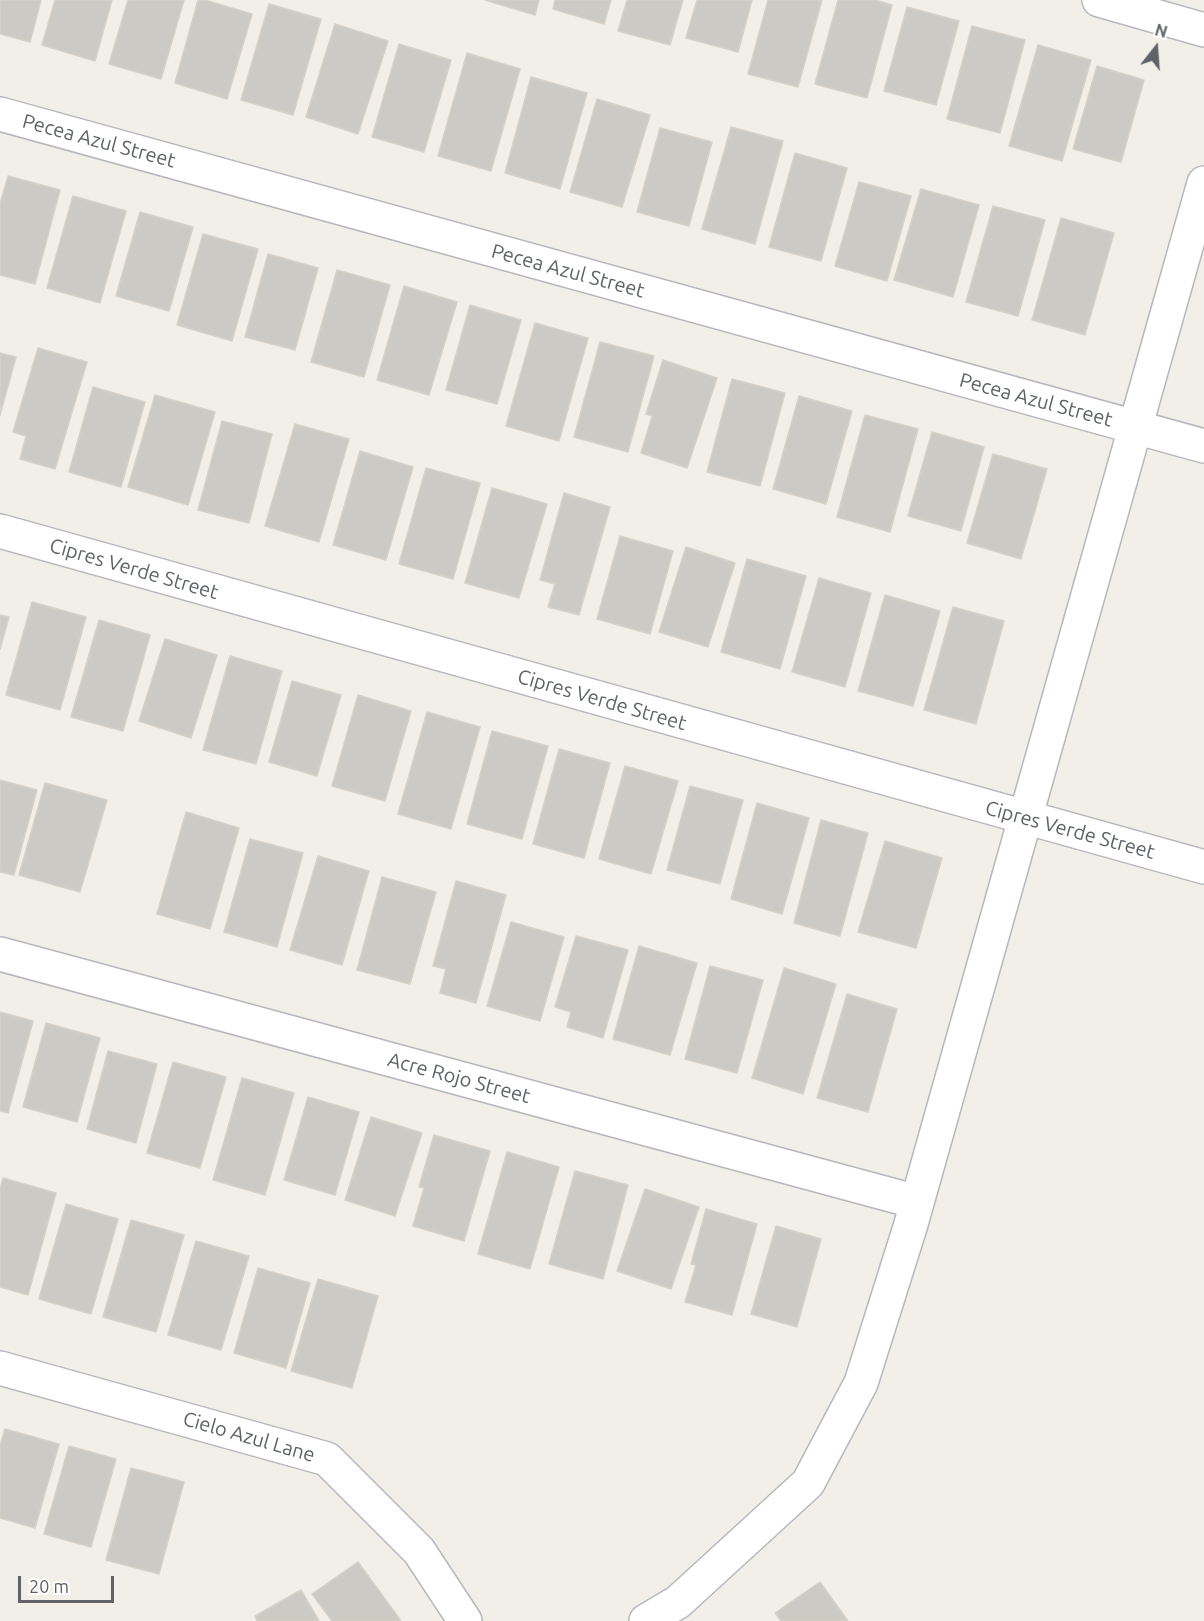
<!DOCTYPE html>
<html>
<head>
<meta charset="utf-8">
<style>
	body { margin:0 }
	#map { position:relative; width:1204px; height:1621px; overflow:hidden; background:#f1efe8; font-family:Ubuntu,sans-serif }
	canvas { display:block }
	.north { position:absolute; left:1126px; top:18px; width:60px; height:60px; -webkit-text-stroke:4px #fff; paint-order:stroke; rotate:17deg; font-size:16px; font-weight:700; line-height:24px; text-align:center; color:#5f6368 }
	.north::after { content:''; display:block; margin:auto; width:21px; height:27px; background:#5f6368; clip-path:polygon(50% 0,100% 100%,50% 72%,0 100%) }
	.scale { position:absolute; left:18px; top:1576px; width:96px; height:27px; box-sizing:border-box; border:3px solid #5f6368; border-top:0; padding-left:8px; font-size:18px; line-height:21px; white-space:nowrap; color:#5f6368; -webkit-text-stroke:4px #fff; paint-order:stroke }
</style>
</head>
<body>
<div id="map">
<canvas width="1204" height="1621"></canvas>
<div class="north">N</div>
<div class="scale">20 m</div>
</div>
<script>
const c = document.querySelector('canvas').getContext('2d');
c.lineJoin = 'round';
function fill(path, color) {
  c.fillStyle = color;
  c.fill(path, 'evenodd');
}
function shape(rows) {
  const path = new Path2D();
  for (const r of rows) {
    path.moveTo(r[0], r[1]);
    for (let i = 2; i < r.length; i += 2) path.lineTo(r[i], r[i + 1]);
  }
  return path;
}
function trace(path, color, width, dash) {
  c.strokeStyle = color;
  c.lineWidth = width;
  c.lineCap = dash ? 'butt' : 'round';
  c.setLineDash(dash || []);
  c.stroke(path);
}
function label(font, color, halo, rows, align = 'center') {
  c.font = font + ' Ubuntu,sans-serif';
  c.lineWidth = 6;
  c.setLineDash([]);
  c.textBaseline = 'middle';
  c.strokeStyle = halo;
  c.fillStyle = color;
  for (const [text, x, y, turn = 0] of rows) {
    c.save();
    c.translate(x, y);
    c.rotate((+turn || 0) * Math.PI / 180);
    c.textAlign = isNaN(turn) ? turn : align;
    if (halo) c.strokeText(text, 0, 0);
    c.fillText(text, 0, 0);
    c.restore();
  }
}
const building = shape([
	[0,0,41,0,30,42,0,34,0,0],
	[55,0,112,0,95,61,42,45,55,0],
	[128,0,184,0,161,79,109,64,128,0],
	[198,0,205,0,252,14,227,99,175,83,198,0],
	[485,0,539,0,535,15,485,0],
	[555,0,611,0,604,24,553,9,555,0],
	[627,0,683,0,670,45,618,31,627,0],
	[697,0,752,0,738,52,686,38,697,0],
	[768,0,822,0,798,87,748,74,768,0],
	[838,0,875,0,892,5,867,98,815,84,838,0],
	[269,4,321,19,293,115,241,100,269,4],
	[907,7,959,21,936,105,884,91,907,7],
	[335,24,388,41,358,134,306,117,335,24],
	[972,26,1025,40,1000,133,947,119,972,26],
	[399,44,451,60,424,152,372,137,399,44],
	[1038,45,1091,60,1062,161,1009,146,1038,45],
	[467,53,520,69,491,171,438,156,467,53],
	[1097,66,1144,80,1121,162,1073,149,1097,66],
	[531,77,587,93,560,189,505,173,531,77],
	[597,99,650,115,622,207,570,192,597,99],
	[731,127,783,141,755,244,702,229,731,127],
	[660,128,712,142,689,226,637,212,660,128],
	[795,153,847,168,821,261,769,247,795,153],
	[8,176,60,190,35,284,0,275,0,204,8,176],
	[859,182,911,196,887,281,835,266,859,182],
	[921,189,979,205,953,297,894,280,921,189],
	[73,196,126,211,100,303,47,288,73,196],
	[993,206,1045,220,1018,316,966,302,993,206],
	[140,212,193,227,169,311,116,296,140,212],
	[1061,218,1114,233,1085,335,1032,320,1061,218],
	[203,234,258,249,232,341,177,325,203,234],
	[268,254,318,268,295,350,245,337,268,254],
	[337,270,390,285,364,377,311,362,337,270],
	[404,286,457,302,429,395,377,380,404,286],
	[470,305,521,320,497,404,446,390,470,305],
	[535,323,588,338,559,441,506,426,535,323],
	[600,342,654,356,628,452,574,437,600,342],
	[38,348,87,362,55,469,20,459,26,436,13,432,38,348],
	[0,353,16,357,0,415,0,353],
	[663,360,717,378,687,468,641,453,652,416,646,414,663,360],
	[732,379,785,393,760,486,707,472,732,379],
	[93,387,145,402,121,487,69,472,93,387],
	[155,395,215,412,188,505,128,487,155,395],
	[799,396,852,411,826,504,773,489,799,396],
	[865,415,918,429,890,532,837,517,865,415],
	[222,421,272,434,249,523,198,510,222,421],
	[295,424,349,439,319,542,265,526,295,424],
	[932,432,984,447,961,531,908,516,932,432],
	[360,451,413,467,386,560,333,545,360,451],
	[993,454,1047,469,1021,559,967,543,993,454],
	[426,468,480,483,453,579,399,564,426,468],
	[492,488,547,504,519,598,465,583,492,488],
	[564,493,610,507,579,615,548,607,555,584,540,580,564,493],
	[620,536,673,551,650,634,597,619,620,536],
	[686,547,735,563,708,647,659,632,686,547],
	[747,559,806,576,780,669,721,652,747,559],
	[819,578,871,593,845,687,792,672,819,578],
	[885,595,940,611,913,706,858,691,885,595],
	[32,602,86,617,60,710,6,695,32,602],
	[953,607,1004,621,976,724,924,710,953,607],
	[0,615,9,617,0,649,0,615],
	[99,620,150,635,123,731,71,717,99,620],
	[165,639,217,655,191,738,139,721,165,639],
	[230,656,282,671,256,764,203,750,230,656],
	[292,681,341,695,317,776,269,762,292,681],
	[358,695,411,711,385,801,332,786,358,695],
	[427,712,480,727,451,829,398,814,427,712],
	[492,731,548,746,522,839,467,824,492,731],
	[559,749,610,763,584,858,533,844,559,749],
	[625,766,678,781,651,874,599,859,625,766],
	[0,780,37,790,14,875,0,872,0,780],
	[45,783,107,800,80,892,19,875,45,783],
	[690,786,743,800,720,884,667,870,690,786],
	[757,803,809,818,782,914,731,899,757,803],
	[186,812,239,828,210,929,157,914,186,812],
	[821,820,868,833,840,936,794,923,821,820],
	[250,839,303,853,277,947,224,932,250,839],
	[885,841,942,858,916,948,858,932,885,841],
	[318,856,369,871,342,965,290,950,318,856],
	[382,877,436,892,410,984,357,970,382,877],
	[456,881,506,895,476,1003,440,993,446,969,433,966,456,881],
	[511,922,564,937,540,1021,487,1006,511,922],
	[576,936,628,950,603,1038,567,1027,571,1012,555,1007,576,936],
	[639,946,697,963,670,1055,613,1039,639,946],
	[710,966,763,980,737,1073,685,1059,710,966],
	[784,968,836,984,803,1094,752,1078,784,968],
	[847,994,897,1009,868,1112,817,1098,847,994],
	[0,1012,33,1021,8,1113,0,1111,0,1012],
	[46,1023,100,1038,77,1122,23,1107,46,1023],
	[108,1051,157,1064,136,1143,87,1129,108,1051],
	[173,1062,226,1077,200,1168,147,1153,173,1062],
	[242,1078,294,1093,265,1195,213,1180,242,1078],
	[308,1097,359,1112,335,1195,284,1180,308,1097],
	[371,1117,422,1133,395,1216,345,1200,371,1117],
	[434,1135,490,1151,464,1241,413,1226,424,1188,419,1187,434,1135],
	[507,1152,559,1167,530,1269,478,1254,507,1152],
	[575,1171,628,1185,603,1279,549,1264,575,1171],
	[3,1178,56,1193,28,1295,0,1287,0,1189,3,1178],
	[645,1189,699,1207,671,1289,617,1271,645,1189],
	[66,1204,118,1219,91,1314,39,1299,66,1204],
	[706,1209,757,1224,732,1315,685,1302,696,1265,691,1264,706,1209],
	[131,1220,184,1235,156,1332,103,1317,131,1220],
	[776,1226,821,1239,797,1327,751,1314,776,1226],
	[196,1241,249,1256,221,1350,168,1335,196,1241],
	[258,1268,310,1283,286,1368,234,1353,258,1268],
	[318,1279,378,1296,352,1388,291,1371,318,1279],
	[5,1429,59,1444,35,1528,0,1518,0,1446,5,1429],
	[69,1446,116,1459,91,1547,44,1534,69,1446],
	[131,1468,184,1482,159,1574,106,1560,131,1468],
	[358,1562,401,1621,332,1621,312,1594,358,1562],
	[820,1582,848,1621,781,1621,775,1613,820,1582],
	[301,1590,319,1621,257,1621,255,1616,301,1590]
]);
fill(building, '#cccac5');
trace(building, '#d6d1c6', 1.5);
const minor = shape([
	[1099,0,1204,30],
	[0,114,1204,446],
	[0,531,1204,867],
	[0,954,917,1202],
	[0,1368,327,1459,419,1551,465,1621],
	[646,1621,678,1602,808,1483,861,1383,911,1224,1204,183]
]);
trace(minor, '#b5b8bc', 36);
trace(minor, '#fff', 33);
label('20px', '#5f6368', '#fff', [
	["Pecea Azul Street",99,141,15],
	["Pecea Azul Street",568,271,15],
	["Pecea Azul Street",1036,400,15],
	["Cipres Verde Street",134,569,16],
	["Cipres Verde Street",602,700,16],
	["Cipres Verde Street",1070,830,15],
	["Acre Rojo Street",459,1078,15],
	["Cielo Azul Lane",249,1437,16]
]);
</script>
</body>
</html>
